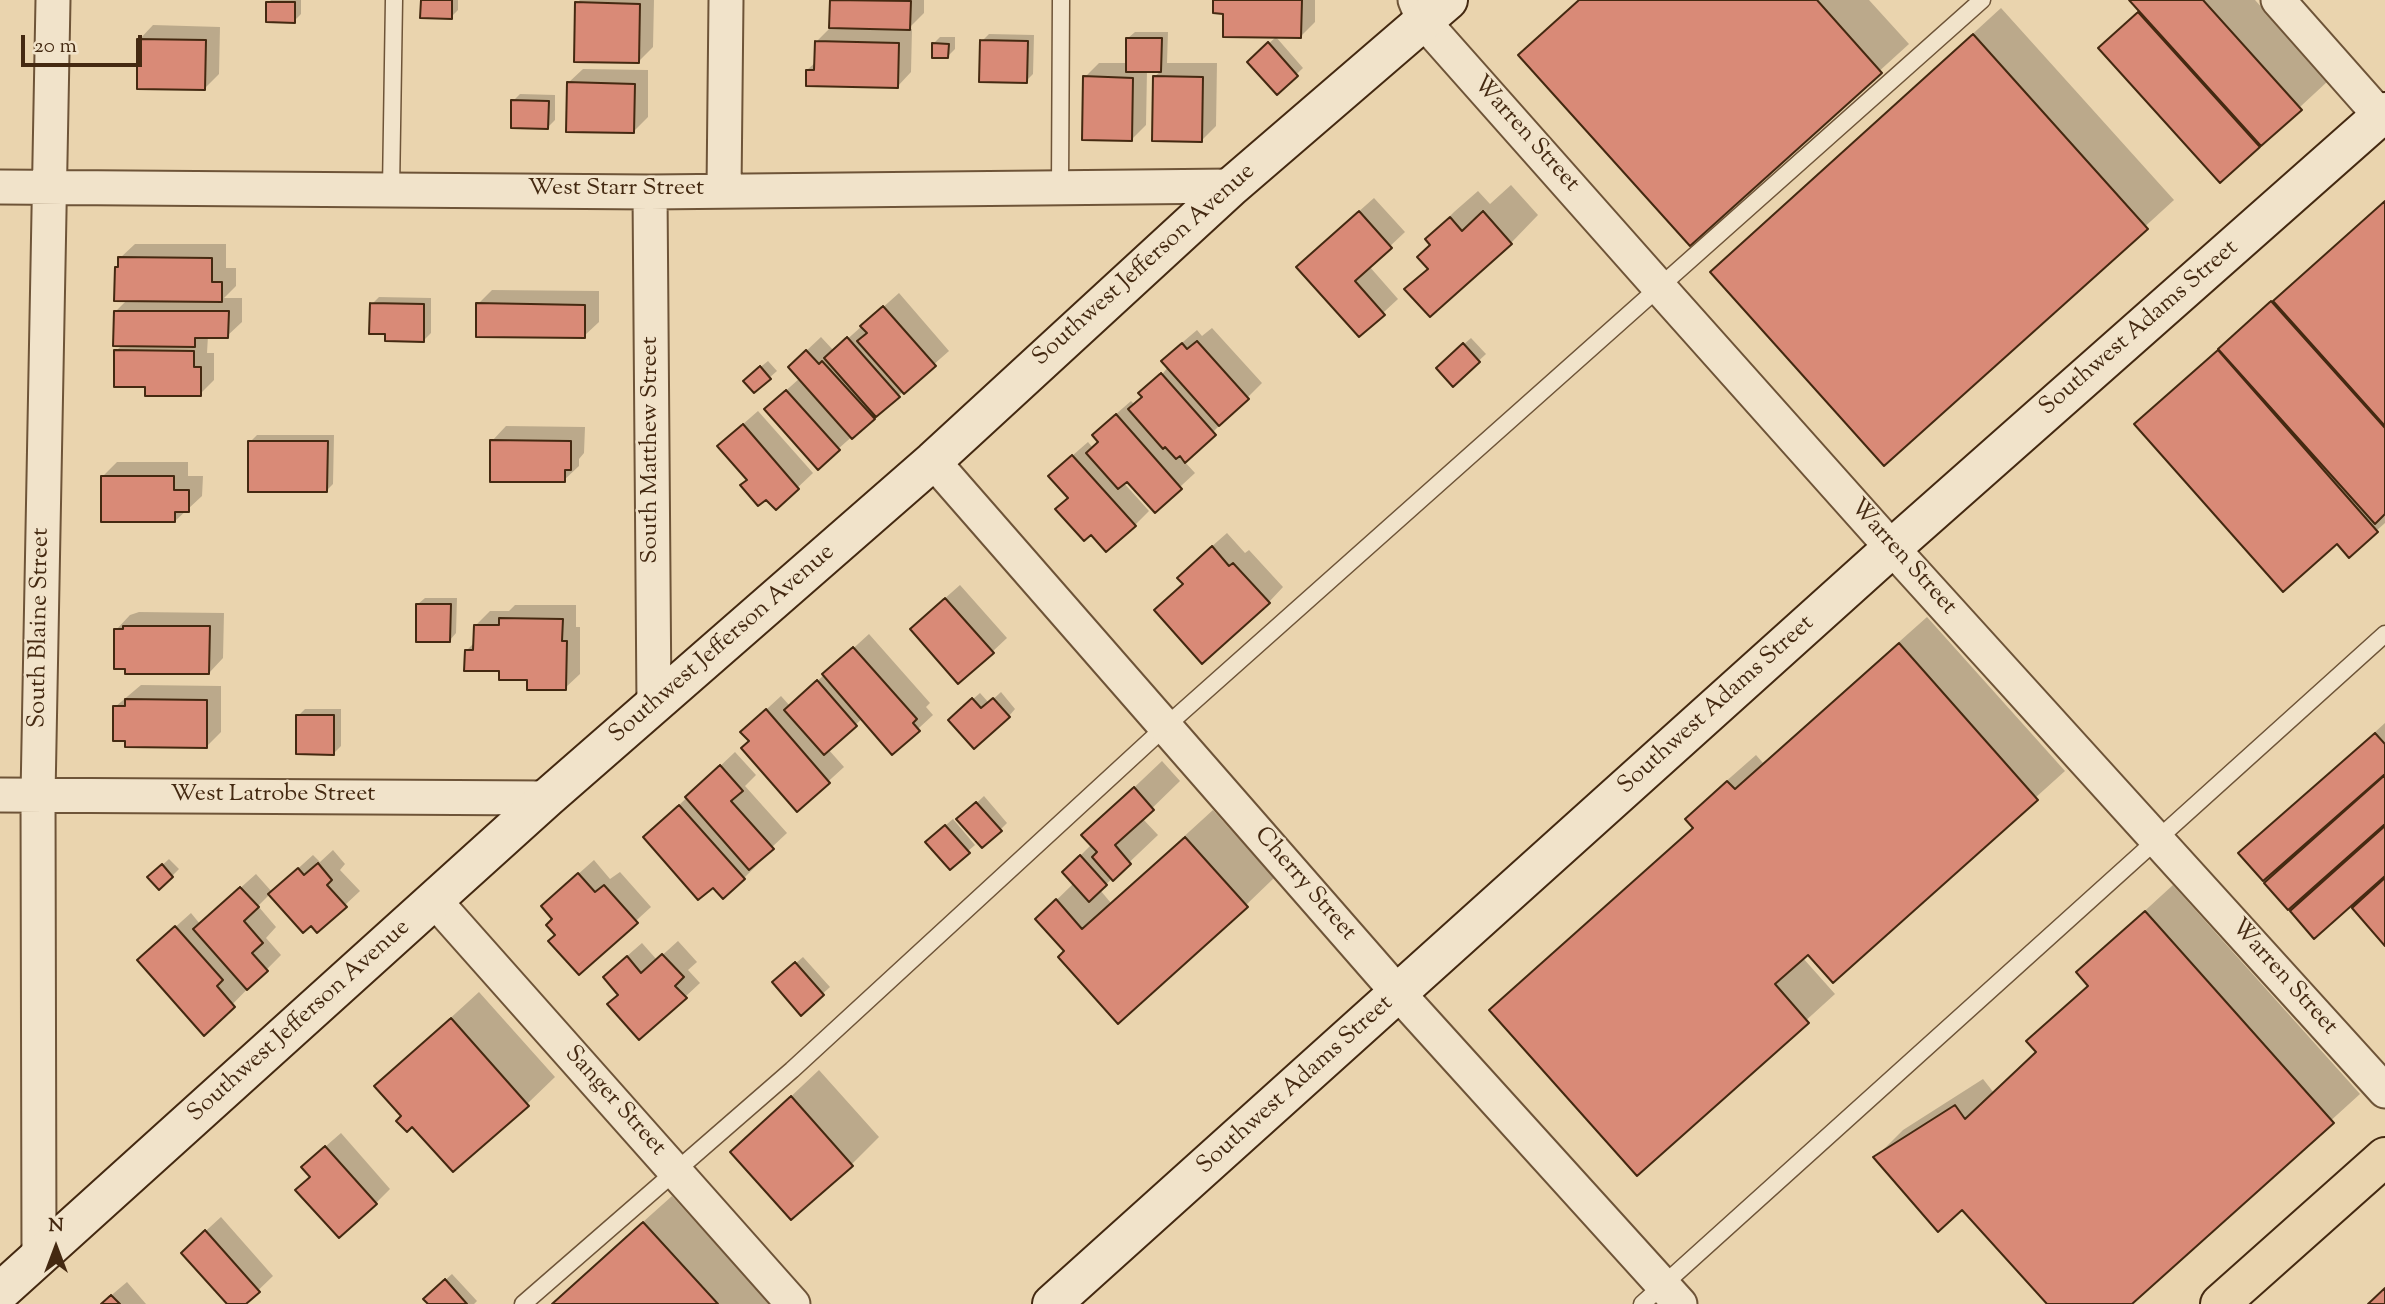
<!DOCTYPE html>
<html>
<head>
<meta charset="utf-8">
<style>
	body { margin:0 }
	#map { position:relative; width:2385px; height:1304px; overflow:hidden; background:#ead4ae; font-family:"Sorts Mill Goudy",serif }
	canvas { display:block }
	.north { position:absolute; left:21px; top:1213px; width:70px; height:70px; -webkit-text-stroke:5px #f1e3ca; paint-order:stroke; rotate:0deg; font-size:19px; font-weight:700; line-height:28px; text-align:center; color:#442911 }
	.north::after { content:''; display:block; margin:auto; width:24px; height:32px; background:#442911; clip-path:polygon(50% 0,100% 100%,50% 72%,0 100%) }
	.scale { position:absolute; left:21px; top:35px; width:121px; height:32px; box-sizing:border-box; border:4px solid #442911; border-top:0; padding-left:9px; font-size:21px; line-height:24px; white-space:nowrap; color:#442911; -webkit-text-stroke:5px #f1e3ca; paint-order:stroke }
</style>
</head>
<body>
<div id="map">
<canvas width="2385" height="1304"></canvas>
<div class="north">N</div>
<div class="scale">20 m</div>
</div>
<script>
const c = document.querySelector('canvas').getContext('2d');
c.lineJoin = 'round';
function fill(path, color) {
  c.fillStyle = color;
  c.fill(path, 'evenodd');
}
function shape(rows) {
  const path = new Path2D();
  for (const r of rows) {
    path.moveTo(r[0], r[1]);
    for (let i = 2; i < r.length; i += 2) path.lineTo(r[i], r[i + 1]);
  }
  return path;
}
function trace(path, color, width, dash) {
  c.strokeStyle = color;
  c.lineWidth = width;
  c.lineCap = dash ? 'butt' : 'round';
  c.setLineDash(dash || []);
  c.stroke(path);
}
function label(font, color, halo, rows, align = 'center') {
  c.font = font + ' "Sorts Mill Goudy",serif';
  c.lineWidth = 5;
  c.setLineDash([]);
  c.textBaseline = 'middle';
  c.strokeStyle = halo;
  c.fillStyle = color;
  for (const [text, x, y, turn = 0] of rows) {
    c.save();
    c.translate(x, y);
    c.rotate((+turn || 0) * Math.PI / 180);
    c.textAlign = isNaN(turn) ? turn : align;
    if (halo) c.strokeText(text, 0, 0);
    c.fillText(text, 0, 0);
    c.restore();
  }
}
fill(shape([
	[271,0,301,0,301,14,294,21,268,3],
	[422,0,458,0,458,10,451,17],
	[580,0,654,0,653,47,639,61,577,3],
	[831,0,924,0,924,13,908,29,912,29,911,72,897,87,807,70,816,62,816,42,831,27],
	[1215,0,1315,0,1315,22,1300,37],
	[1579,0,1869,0,1909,44,1690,243,1520,55],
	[2132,0,2255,0,2328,81,2220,181,2100,48,2140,9],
	[2001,8,2174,200,1885,464,1712,272],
	[153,25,220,27,219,74,204,89,139,40],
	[1135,32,1168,32,1167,63,1217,63,1216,126,1201,141,1154,77,1161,71,1147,70,1146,125,1132,139,1085,77,1099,63,1128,63,1128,38],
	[989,34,1034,35,1033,74,1026,81,982,41],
	[940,37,955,37,955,49,948,56,933,44],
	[1276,37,1303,68,1277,93,1256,55],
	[583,69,648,70,648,117,634,131,568,83],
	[520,94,555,95,555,120,548,127,513,101],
	[1511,185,1538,215,1511,243,1407,289,1429,267,1432,244,1427,239,1454,212,1478,191,1490,204],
	[1374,198,1405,232,1369,266,1398,299,1359,335,1313,252],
	[2385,200,2385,523,2349,555,2337,542,2137,424],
	[135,244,226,244,226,268,236,268,236,286,224,298,242,298,242,322,227,336,208,336,207,353,214,353,214,380,200,394,147,386,116,351,123,344,116,311,128,299,117,267,120,258],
	[492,290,599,291,599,322,584,336,478,304],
	[899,293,949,351,838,449,781,395,800,378,804,353,821,337,834,351],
	[379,297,431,298,431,333,424,340,372,304],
	[1212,328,1262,383,1184,461,1195,473,1155,510,1127,479,1123,482,1149,511,1135,525,1070,497,1065,462,1088,442,1093,448,1108,421,1131,401,1135,405,1144,397,1168,367,1177,347,1197,330,1202,336],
	[1471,338,1486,354,1453,385,1445,361],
	[768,361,777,371,754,391,752,374],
	[758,411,813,473,776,508,748,479,734,432],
	[506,426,585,427,584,453,579,459,579,466,564,480,492,441],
	[257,435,334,435,333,484,327,490,250,442],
	[117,462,188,462,188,476,203,476,202,496,175,521,103,476],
	[1227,533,1245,553,1249,550,1283,587,1269,602,1184,584,1193,563],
	[960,585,1007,638,992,652,926,615],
	[425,598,457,598,456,633,450,640,418,604],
	[515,605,576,605,576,627,580,627,580,674,565,688,501,669,466,651,475,642,475,626,490,611,509,611],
	[139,612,224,613,223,658,209,673,116,630,130,615],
	[1927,617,2065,771,1833,980,1808,952,1802,957,1835,994,1637,1174,1491,1010,1694,826,1688,819,1715,791,1756,755,1763,763],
	[869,634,930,703,926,707,933,715,893,752,863,718,828,749,844,767,798,809,751,741,757,718,781,696,790,706],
	[141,685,221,686,221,732,207,746,115,707],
	[1001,692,1015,709,1009,716,957,713,980,693,989,703],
	[305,709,341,709,341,746,334,753,298,716],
	[2385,723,2385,943,2354,908,2379,883,2377,881,2292,911,2314,888,2266,883,2293,857,2241,853],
	[735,752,756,775,745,786,787,833,756,862,758,864,744,878,660,823],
	[1162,761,1180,781,1142,818,1158,835,1100,890,1111,903,1213,810,1274,878,1246,905,1067,952,1037,919,1074,883,1064,872,1092,844,1084,835],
	[984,796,1007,823,1001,829,966,813],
	[953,819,975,845,968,851,934,835],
	[333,850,345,864,340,870,360,891,345,905,270,894,258,906,276,927,266,938,281,955,204,1033,154,946,191,913,200,924,256,874,272,892,313,855,320,862],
	[169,859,179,869,172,876,157,870],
	[594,860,610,879,620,872,651,907,579,973,557,935,555,919,558,892],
	[2173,885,2360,1094,2129,1304,2050,1304,1962,1207,1876,1157,1903,1130,1983,1079,1994,1093,2038,1051,2029,1041,2089,985,2078,972],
	[678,941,697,962,688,970,700,983,685,997,620,994,619,963,642,943,657,960],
	[803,957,830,987,802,1013,781,976],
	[479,992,555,1077,527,1104,404,1116,376,1086],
	[819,1070,879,1137,852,1164,732,1152],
	[341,1133,390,1189,376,1203,311,1176,318,1153],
	[672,1196,770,1304,554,1304,576,1282],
	[221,1217,273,1276,244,1304,229,1304,198,1238],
	[452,1274,477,1301,474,1304,430,1304,432,1292],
	[127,1282,146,1304,101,1304]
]), '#0003');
const building = shape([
	[421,0,452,0,452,19,420,18,421,0],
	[830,0,911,1,910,30,829,28,830,0],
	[1213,0,1302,0,1301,38,1223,37,1223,14,1213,13,1213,0],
	[1579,0,1817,0,1882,73,1690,246,1518,55,1579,0],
	[2129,0,2203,0,2302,110,2261,146,2129,0],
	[266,2,295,2,295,23,266,22,266,2],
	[575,2,640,4,639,63,574,62,575,2],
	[2138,12,2260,147,2220,183,2098,48,2138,12],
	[1973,34,2148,229,1884,466,1710,272,1973,34],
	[1126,38,1162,38,1161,72,1126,72,1126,38],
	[137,39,206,40,205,90,137,89,137,39],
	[980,40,1028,41,1027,83,979,82,980,40],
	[815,41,899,43,898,88,806,86,806,70,814,70,815,41],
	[1268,42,1298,76,1277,95,1247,62,1268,42],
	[932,43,949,44,948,58,932,58,932,43],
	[1083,76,1133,78,1132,141,1082,140,1083,76],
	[1153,76,1203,77,1202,142,1152,141,1153,76],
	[567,82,635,84,634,133,566,132,567,82],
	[511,100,549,101,548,129,511,128,511,100],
	[2385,201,2385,426,2273,301,2385,201],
	[1359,211,1392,248,1355,281,1385,315,1359,337,1296,267,1359,211],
	[1483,211,1512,244,1430,317,1404,289,1428,269,1417,257,1430,245,1425,239,1450,217,1462,231,1483,211],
	[118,257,212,258,212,282,222,282,222,302,114,301,115,267,118,267,118,257],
	[2271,301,2385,428,2385,514,2375,524,2218,349,2271,301],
	[370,303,424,304,424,342,385,341,385,334,369,334,370,303],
	[476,303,585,305,585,338,476,337,476,303],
	[883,306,936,366,904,394,857,341,867,333,860,326,883,306],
	[114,311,229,311,228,338,195,338,195,347,113,346,114,311],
	[847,337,900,397,876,417,824,358,847,337],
	[1197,341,1249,399,1219,426,1161,361,1182,343,1187,349,1197,341],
	[1463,343,1480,362,1453,387,1436,368,1463,343],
	[114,350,194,351,194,367,201,367,201,396,145,396,145,387,114,387,114,350],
	[806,350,819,364,822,361,875,419,852,439,788,367,806,350],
	[2218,350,2378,532,2349,558,2337,544,2283,592,2134,424,2218,350],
	[760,366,771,379,754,393,743,381,760,366],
	[1161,373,1216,435,1185,463,1180,456,1176,459,1165,447,1163,449,1128,409,1142,397,1138,393,1161,373],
	[786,390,840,450,818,470,764,409,786,390],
	[1116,414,1182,489,1155,513,1127,482,1118,489,1086,453,1098,442,1092,435,1116,414],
	[743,424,799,489,776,510,766,500,758,506,740,485,747,480,717,446,743,424],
	[490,440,571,441,571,470,565,470,565,482,490,482,490,440],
	[248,441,328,441,327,492,248,492,248,441],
	[1072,455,1136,526,1106,552,1091,535,1084,541,1055,509,1068,498,1048,476,1072,455],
	[101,476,174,476,174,490,189,490,189,512,175,512,175,522,101,522,101,476],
	[1212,546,1229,566,1233,563,1270,603,1202,664,1154,610,1183,584,1177,578,1212,546],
	[945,598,994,653,958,684,910,629,945,598],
	[416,604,451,604,450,642,416,642,416,604],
	[499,618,563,619,562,641,567,641,566,690,527,690,527,680,499,680,499,671,464,671,465,650,473,650,474,625,499,625,499,618],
	[123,626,210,626,209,674,125,674,125,669,114,669,114,629,123,629,123,626],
	[1899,643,2038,800,1833,983,1808,955,1775,984,1809,1023,1637,1176,1489,1010,1693,828,1685,819,1727,781,1735,789,1899,643],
	[853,647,917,719,913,723,920,731,892,755,822,674,853,647],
	[817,680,857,726,824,755,784,710,817,680],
	[972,698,981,708,993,698,1010,717,974,749,948,720,972,698],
	[125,699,207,700,207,748,125,747,125,741,113,741,113,706,125,706,125,699],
	[766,709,830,783,797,812,741,748,749,741,740,732,766,709],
	[296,715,334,715,334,755,296,754,296,715],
	[2375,733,2385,744,2385,774,2263,881,2238,853,2375,733],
	[720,765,743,791,731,801,774,849,749,870,685,797,720,765],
	[2385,775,2385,824,2288,910,2264,883,2385,775],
	[1134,787,1154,810,1115,845,1131,864,1113,881,1092,857,1097,852,1081,835,1134,787],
	[976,802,1002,831,982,848,956,819,976,802],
	[679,805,745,879,723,899,713,888,698,900,643,837,679,805],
	[945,825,970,853,950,870,925,842,945,825],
	[2385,826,2385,876,2314,939,2290,911,2385,826],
	[1185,837,1248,907,1118,1024,1058,957,1064,951,1035,919,1056,899,1082,929,1185,837],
	[1080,855,1107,885,1089,902,1062,872,1080,855],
	[318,863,332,880,327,885,347,907,317,933,311,926,303,933,268,894,298,868,304,875,318,863],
	[162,864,173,877,159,890,147,877,162,864],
	[578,873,595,892,604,885,638,923,579,975,548,941,555,935,546,925,552,919,541,906,578,873],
	[2385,878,2385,946,2352,908,2385,878],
	[240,887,259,907,244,921,263,943,252,953,268,971,247,990,193,929,240,887],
	[2145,911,2334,1123,2132,1304,2047,1304,1962,1210,1938,1232,1873,1157,1955,1105,1965,1119,2036,1052,2026,1041,2088,986,2076,972,2145,911],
	[175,926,223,980,217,986,235,1007,204,1036,137,960,175,926],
	[662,954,684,977,675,986,687,998,639,1040,607,1004,618,995,603,977,627,956,641,973,662,954],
	[795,962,824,995,801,1016,772,982,795,962],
	[451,1018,529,1106,453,1172,412,1127,407,1132,396,1121,401,1116,374,1086,451,1018],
	[791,1096,853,1166,791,1220,730,1152,791,1096],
	[325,1146,377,1204,339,1238,295,1190,310,1177,301,1167,325,1146],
	[643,1222,718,1304,552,1304,643,1222],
	[205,1230,260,1292,246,1304,227,1304,181,1253,205,1230],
	[445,1279,467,1304,428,1304,423,1299,445,1279],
	[2385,1288,2385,1304,2368,1304,2385,1288],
	[111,1295,120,1304,101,1304,111,1295]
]);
fill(building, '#d98a77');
trace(building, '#442911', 2);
const lane = shape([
	[1060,187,1061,0],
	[391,190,394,0],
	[523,1304,792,1070,1165,727,1982,0],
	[1642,1304,2385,634]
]);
const street = shape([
	[1415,0,1424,22,1659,287,1892,548,2385,1091],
	[2278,0,2385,121],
	[0,187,650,192,1232,186],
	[724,190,726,0],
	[650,192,654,707],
	[933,461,1399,994,1680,1304],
	[0,795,547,798],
	[435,901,793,1304],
	[39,1257,38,795,53,0]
]);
const secondary = shape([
	[0,1292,547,798,933,461,1232,186,1448,0],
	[1052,1304,1892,548,2385,112]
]);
const primary = shape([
	[2220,1304,2385,1157]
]);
trace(lane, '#6e5438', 19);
trace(street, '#6e5438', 37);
trace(secondary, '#442911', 42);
trace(primary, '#442911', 42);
trace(lane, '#f1e3ca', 16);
trace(street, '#f1e3ca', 33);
trace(secondary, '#f1e3ca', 38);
trace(primary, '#ead4ae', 38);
label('24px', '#442911', '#f1e3ca', [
	["Warren Street",1525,135,48],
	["West Starr Street",616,190],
	["Southwest Jefferson Avenue",1145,266,-42],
	["Southwest Adams Street",2140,329,-41],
	["South Matthew Street",652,450,-90],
	["Warren Street",1902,558,48],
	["South Blaine Street",41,628,-89],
	["Southwest Jefferson Avenue",723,645,-41],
	["Southwest Adams Street",1717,706,-42],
	["West Latrobe Street",273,796],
	["Cherry Street",1304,885,49],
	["Warren Street",2283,978,48],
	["Southwest Jefferson Avenue",300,1022,-42],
	["Southwest Adams Street",1296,1086,-42],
	["Sanger Street",614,1102,48]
]);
</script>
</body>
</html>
